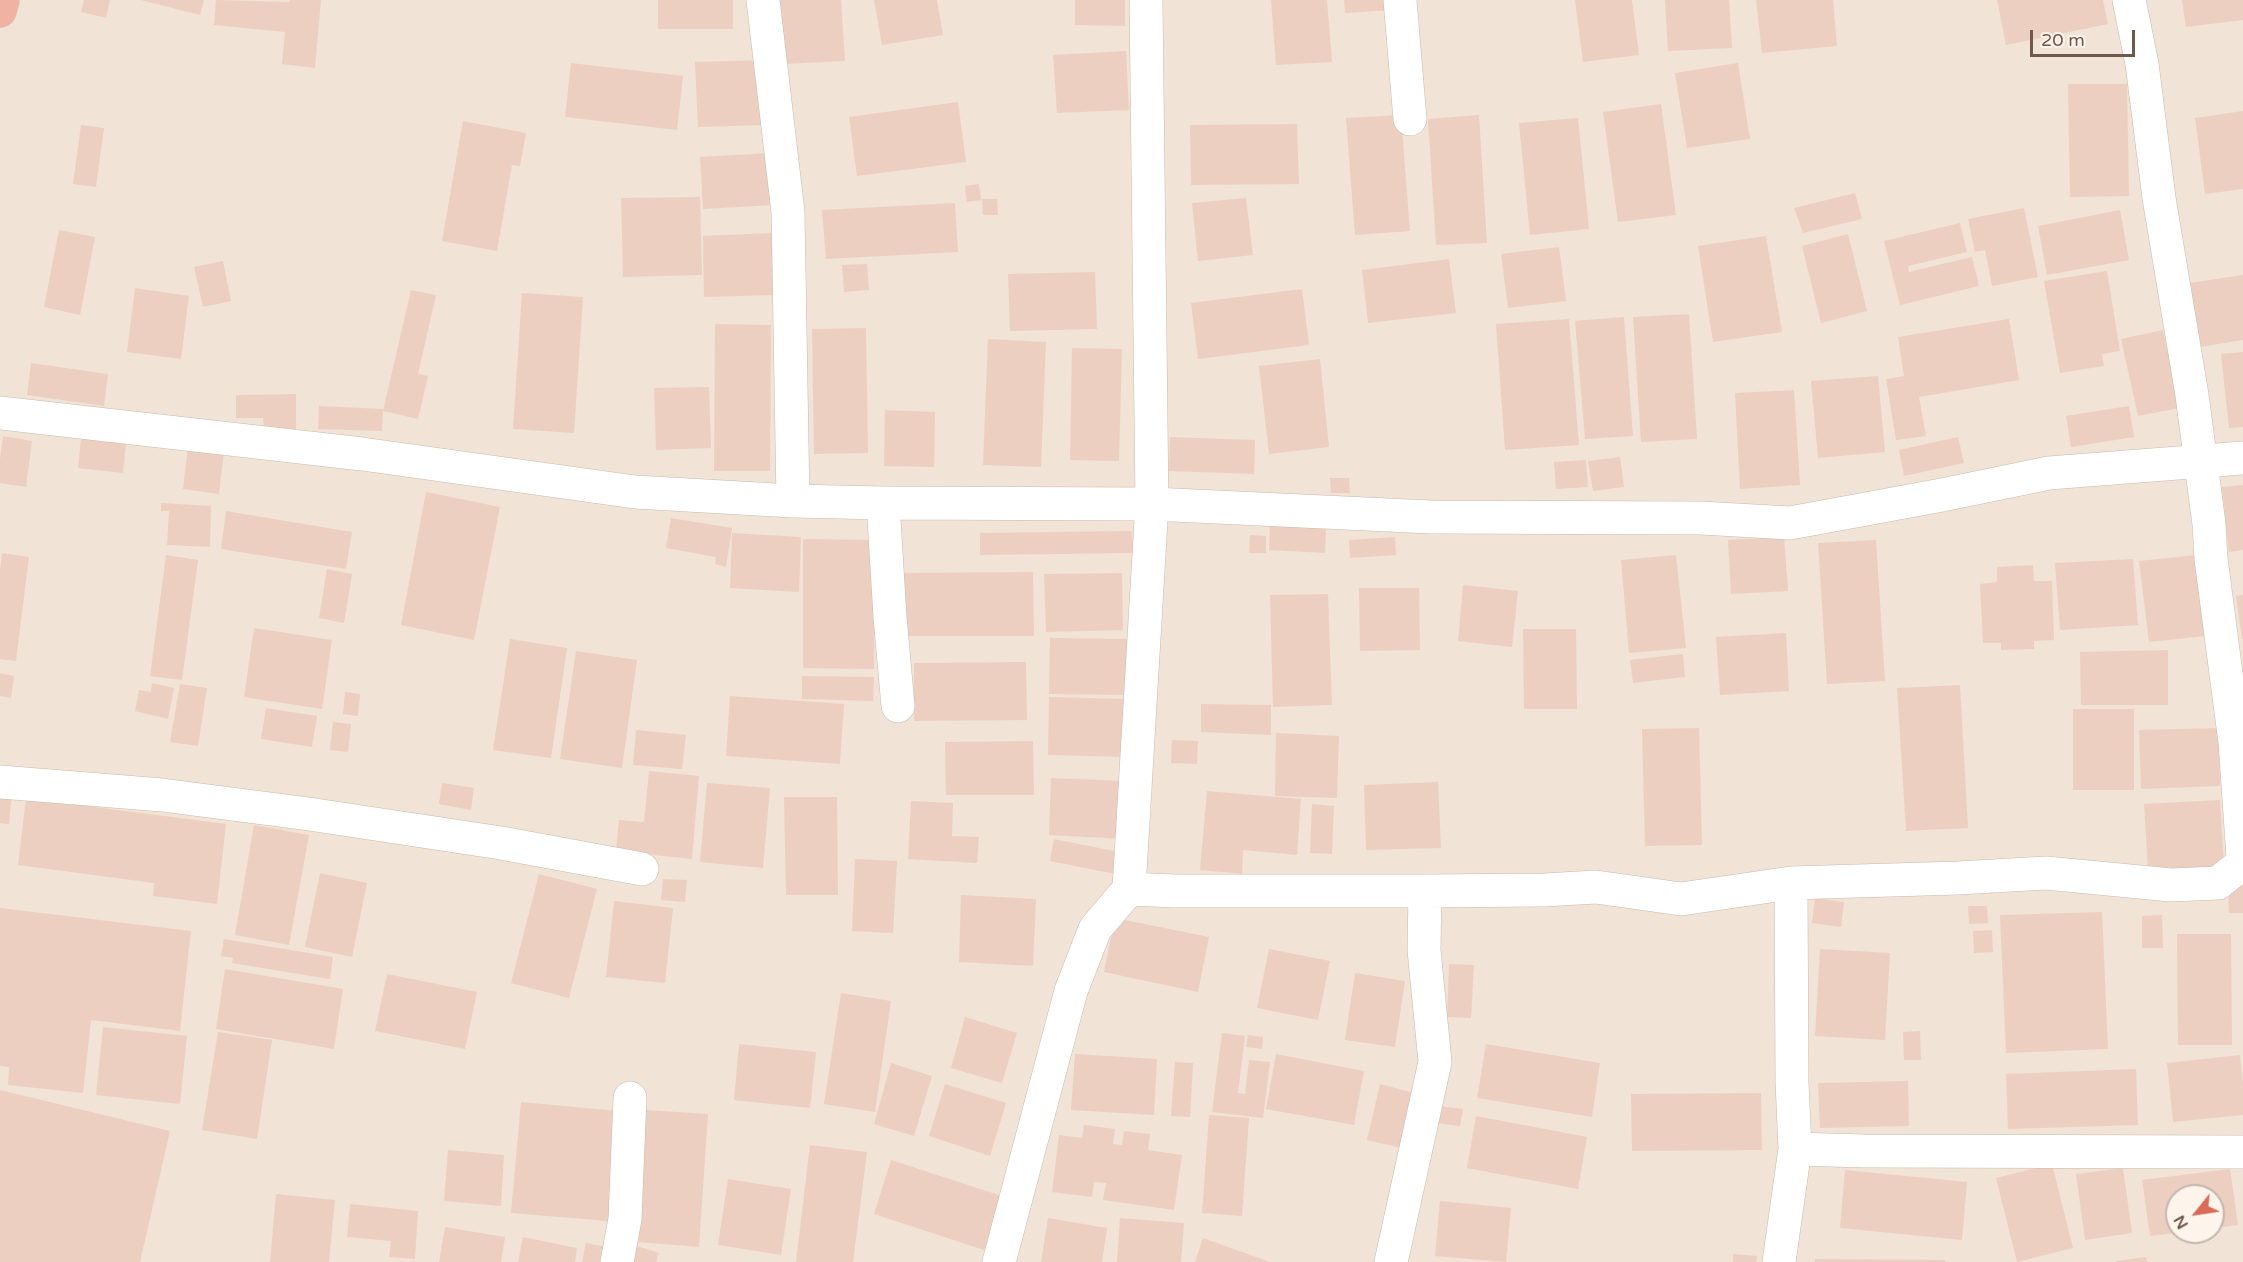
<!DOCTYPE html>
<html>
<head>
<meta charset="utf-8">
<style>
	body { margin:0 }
	#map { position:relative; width:2243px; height:1262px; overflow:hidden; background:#faf1e6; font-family:"Varela Round",sans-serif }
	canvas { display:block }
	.north { position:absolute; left:2165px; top:1184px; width:60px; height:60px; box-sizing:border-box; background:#fdf5ec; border:2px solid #c5b6ac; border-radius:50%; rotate:240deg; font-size:16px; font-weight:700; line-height:24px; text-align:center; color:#71584d }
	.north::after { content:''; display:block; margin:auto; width:21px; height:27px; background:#d96b57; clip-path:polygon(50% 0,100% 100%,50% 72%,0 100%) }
	.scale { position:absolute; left:2030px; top:30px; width:105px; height:27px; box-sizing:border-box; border:3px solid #71584d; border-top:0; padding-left:8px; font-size:18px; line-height:21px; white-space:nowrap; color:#71584d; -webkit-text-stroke:4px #fdf5ec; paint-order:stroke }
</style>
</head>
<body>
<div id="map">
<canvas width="2243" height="1262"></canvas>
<div class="north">N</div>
<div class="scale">20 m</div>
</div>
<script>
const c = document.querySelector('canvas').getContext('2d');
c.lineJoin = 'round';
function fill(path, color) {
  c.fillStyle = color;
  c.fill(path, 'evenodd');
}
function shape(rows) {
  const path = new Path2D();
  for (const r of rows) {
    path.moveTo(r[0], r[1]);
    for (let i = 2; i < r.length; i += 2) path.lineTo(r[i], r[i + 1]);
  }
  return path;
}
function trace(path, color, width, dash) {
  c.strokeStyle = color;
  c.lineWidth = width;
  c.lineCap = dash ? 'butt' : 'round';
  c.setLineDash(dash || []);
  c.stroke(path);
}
fill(shape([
	[0,0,2243,0,2243,1262,0,1262],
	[2177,1196,2213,1196,2213,1232,2177,1232]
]), '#f1e3d5');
fill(shape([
	[84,0,110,0,106,18,81,12],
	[141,0,204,0,200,15],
	[216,0,289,2,290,0,321,0,315,68,282,64,285,32,214,25],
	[658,0,733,0,733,29,658,29],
	[778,0,841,0,845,61,783,64],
	[874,0,937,0,943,35,882,45],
	[1075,0,1125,0,1125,26,1075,25],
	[1271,0,1327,0,1332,62,1276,65],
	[1344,0,1394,0,1394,10,1345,13],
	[1575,0,1632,0,1639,55,1583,62],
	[1665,0,1729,0,1732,48,1668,51],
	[1756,0,1833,0,1837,46,1762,53],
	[1997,0,2103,0,2108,24,2006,45],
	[2182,0,2243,0,2243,20,2186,27],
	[1126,51,1129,110,1057,113,1053,55],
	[767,60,769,125,698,127,695,62],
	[571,63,683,76,677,130,565,117],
	[1738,63,1750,139,1687,148,1675,73],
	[2068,84,2127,84,2129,196,2070,197],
	[958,102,966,162,857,176,849,117],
	[1661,104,1676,215,1618,222,1603,112],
	[2243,111,2243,189,2205,194,2195,118],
	[1401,115,1410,231,1355,235,1346,118],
	[1479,115,1487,243,1436,245,1428,119],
	[1578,118,1589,229,1530,235,1519,123],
	[463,121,526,133,520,166,512,165,497,251,442,241],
	[1297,124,1299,184,1191,185,1190,125],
	[81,125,104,128,96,187,73,184],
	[770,153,773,205,703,209,700,157],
	[979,184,981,200,967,202,965,186],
	[1855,193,1862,219,1803,233,1794,208],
	[700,197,702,275,623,277,621,198],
	[1246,198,1253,255,1198,261,1192,203],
	[982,199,997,199,998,215,983,215],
	[955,203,958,252,826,259,822,210],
	[2024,208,2038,277,1992,286,1985,250,1975,252,1968,219],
	[2120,210,2129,260,2047,275,2038,226],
	[1960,223,1967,252,1908,266,1909,272,1972,257,1979,286,1900,305,1884,241],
	[59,230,95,237,80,315,44,307],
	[773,233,775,295,704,297,703,236],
	[1848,234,1867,311,1821,323,1802,246],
	[1766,236,1782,332,1713,342,1698,246],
	[1559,247,1566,301,1508,308,1501,254],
	[1449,259,1456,313,1368,323,1362,270],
	[223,261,231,301,203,307,194,267],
	[867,264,869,290,844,292,842,265],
	[2107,271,2120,351,2102,354,2104,366,2060,373,2044,281],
	[1095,272,1097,329,1010,331,1008,274],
	[2243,275,2243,340,2200,347,2189,283],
	[135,288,189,296,181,359,127,352],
	[1302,289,1309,345,1198,359,1191,303],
	[411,290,436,295,418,374,428,376,418,419,383,411],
	[522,293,583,297,574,433,513,429],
	[1689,314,1697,439,1641,442,1633,317],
	[1624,317,1633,436,1585,439,1575,321],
	[1569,319,1579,445,1505,450,1496,324],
	[2009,319,2019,380,1919,397,1926,436,1896,440,1886,379,1904,376,1898,337],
	[715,324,771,325,770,471,714,471],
	[866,328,868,453,814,454,812,329],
	[2163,330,2180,408,2138,416,2121,339],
	[988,339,1046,342,1041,467,983,465],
	[1072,348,1122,349,1119,461,1070,460],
	[2243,352,2243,427,2229,428,2221,354],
	[1320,359,1329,447,1269,454,1259,366],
	[31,363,108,374,104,406,27,395],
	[1878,376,1885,452,1818,458,1811,381],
	[709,387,711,448,656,450,654,388],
	[1794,390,1800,485,1740,489,1735,393],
	[296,394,296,430,264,430,263,418,236,418,236,395],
	[319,406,383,409,382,431,318,429],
	[2129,406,2134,437,2071,447,2066,416],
	[885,410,935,412,934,467,884,466],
	[3,436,32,441,26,487,0,483,0,459],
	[1170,437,1255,440,1254,474,1169,471],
	[1958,437,1964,463,1904,476,1899,450],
	[81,439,126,444,123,473,78,468],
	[188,447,224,452,219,494,183,489],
	[1620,457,1624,487,1593,491,1588,461],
	[1586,460,1588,487,1556,489,1554,462],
	[1330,478,1349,478,1350,493,1331,493],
	[2243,485,2243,550,2229,552,2222,487],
	[426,492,500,507,474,640,401,625],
	[161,503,211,506,210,547,167,545,169,511,161,511],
	[226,511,352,532,346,569,221,549],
	[671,518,732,528,726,567,715,564,716,557,666,548],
	[1270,526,1326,528,1325,553,1269,550],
	[1132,531,1133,553,980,555,980,533],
	[732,533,801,537,799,592,730,588],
	[1250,535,1266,536,1266,553,1249,553],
	[1395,537,1396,555,1350,558,1349,540],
	[1784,537,1788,591,1731,594,1728,540],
	[803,539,875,540,874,669,803,668],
	[1876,540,1885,681,1827,684,1818,543],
	[2,553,29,557,16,661,0,659,0,571],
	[166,555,198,560,182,680,150,676],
	[1676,555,1686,648,1629,653,1621,560],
	[2196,555,2205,636,2149,642,2139,561],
	[2133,559,2138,625,2060,630,2055,563],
	[2033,565,2034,581,2052,581,2054,640,2034,641,2034,649,2001,650,2001,643,1983,643,1980,584,1997,582,1997,567],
	[327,569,352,574,344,623,319,618],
	[1033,572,1034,636,901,636,900,573],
	[1122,573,1123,630,1046,632,1044,574],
	[1463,585,1518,591,1512,647,1458,641],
	[1359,588,1419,588,1420,650,1360,651],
	[1328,594,1332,705,1273,707,1270,595],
	[2243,595,2243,639,2242,639,2236,596],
	[254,628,332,640,322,709,244,697],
	[1523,629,1576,629,1577,709,1524,709],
	[1786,633,1789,691,1720,695,1716,637],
	[1050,638,1130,639,1130,695,1049,694],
	[510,639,567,648,551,758,493,750],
	[2168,650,2168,705,2081,705,2080,652],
	[576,651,637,660,622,768,560,759],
	[1683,654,1685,677,1633,683,1630,660],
	[1026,662,1027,720,914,721,914,663],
	[0,673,14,676,11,698,0,696],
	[802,676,874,677,873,701,802,699],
	[152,683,174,688,168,719,135,711,139,690,151,692],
	[180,684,207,688,198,746,170,742],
	[1960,685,1968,828,1906,831,1897,688],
	[345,692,360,694,358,716,343,714],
	[730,696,844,704,840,764,726,756],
	[1049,697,1129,699,1128,757,1048,755],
	[1201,704,1271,705,1271,735,1201,732],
	[266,708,317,716,312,747,261,739],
	[2073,709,2134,709,2134,790,2073,790],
	[333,722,351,724,348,752,330,750],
	[1699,728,1702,845,1645,846,1642,729],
	[2219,728,2220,786,2141,789,2139,730],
	[636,730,686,735,682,769,633,765],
	[1276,733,1339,736,1337,798,1275,796],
	[1172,740,1198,741,1197,764,1171,763],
	[1033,741,1034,795,946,795,945,742],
	[649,771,699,776,692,859,616,851,619,820,644,822],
	[1051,778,1126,781,1123,839,1049,835],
	[1438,782,1441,848,1366,850,1364,785],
	[442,783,474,788,471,810,439,804],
	[707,783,770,788,763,868,700,862],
	[0,791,12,793,9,824,0,823],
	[1207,791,1301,799,1297,855,1243,850,1242,874,1200,870],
	[784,797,837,797,838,895,786,895],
	[26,798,226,824,217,904,153,896,154,883,18,865],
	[2220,800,2224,866,2148,870,2144,804],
	[911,801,953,803,952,836,979,837,977,863,908,859],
	[1312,804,1334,806,1332,854,1310,853],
	[254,825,309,835,289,945,235,935],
	[1054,839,1124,853,1120,875,1050,861],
	[855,859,897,861,893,933,852,931],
	[320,873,367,883,352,957,305,947],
	[539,874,597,889,569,998,511,983],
	[663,879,687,880,685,902,661,900],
	[2243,884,2243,913,2229,913,2228,885],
	[961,895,1036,899,1033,966,959,962],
	[1815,898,1844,902,1841,927,1812,923],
	[614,901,673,908,665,983,606,977],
	[1968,906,1987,906,1988,923,1969,924],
	[0,908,191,931,180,1031,91,1020,83,1093,8,1085,9,1067,0,1066],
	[2102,912,2108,1049,2006,1053,2000,915],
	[2162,915,2163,948,2142,948,2142,916],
	[1115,918,1209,937,1198,992,1104,972],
	[1992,930,1993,952,1974,953,1973,931],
	[2177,934,2231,934,2232,1045,2178,1045],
	[224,939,333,957,330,979,232,963,233,958,221,956],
	[1269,949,1330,961,1318,1020,1257,1008],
	[1820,949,1890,953,1885,1040,1815,1036],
	[1449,964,1474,965,1471,1018,1447,1017],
	[225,969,343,989,334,1049,216,1029],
	[1355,973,1405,981,1395,1047,1345,1040],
	[387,974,477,992,465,1049,375,1031],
	[841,993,891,1001,875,1112,824,1104],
	[965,1017,1017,1033,1002,1083,951,1068],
	[103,1027,187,1036,180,1104,96,1095],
	[1920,1031,1921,1060,1904,1060,1903,1032],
	[218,1032,272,1040,257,1139,202,1130],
	[1222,1033,1245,1036,1238,1093,1245,1094,1249,1060,1270,1062,1263,1118,1212,1112],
	[1248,1035,1263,1037,1262,1049,1246,1047],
	[739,1044,816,1052,810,1108,734,1100],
	[1486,1044,1600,1063,1592,1117,1477,1098],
	[1075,1054,1157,1059,1154,1115,1071,1110],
	[1276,1054,1364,1071,1354,1125,1266,1109],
	[2240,1055,2243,1085,2243,1115,2173,1122,2167,1063],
	[1175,1062,1193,1063,1190,1117,1171,1116],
	[891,1063,932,1076,914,1136,874,1124],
	[2136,1069,2138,1125,2008,1129,2006,1074],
	[1908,1081,1909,1126,1820,1128,1818,1083],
	[945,1084,1006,1103,990,1156,929,1136],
	[1380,1084,1414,1093,1401,1148,1367,1140],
	[0,1090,170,1131,140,1262,0,1262],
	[1761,1093,1762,1150,1632,1151,1631,1094],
	[521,1102,618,1111,608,1221,511,1213],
	[1439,1106,1463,1109,1460,1126,1436,1123],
	[646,1110,708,1114,699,1247,637,1242],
	[1209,1115,1249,1118,1242,1216,1202,1213],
	[1476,1116,1587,1137,1578,1189,1467,1168],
	[1084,1125,1115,1129,1113,1144,1122,1145,1124,1131,1150,1134,1148,1150,1182,1155,1174,1210,1103,1200,1106,1183,1094,1182,1092,1197,1052,1192,1059,1135,1082,1138],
	[810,1145,867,1152,853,1262,796,1262],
	[448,1150,504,1155,501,1206,444,1201],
	[891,1160,1002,1196,984,1250,874,1214],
	[2052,1164,2073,1248,2017,1262,1996,1178],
	[2123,1168,2132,1233,2085,1240,2076,1174],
	[2230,1169,2238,1225,2213,1228,2213,1196,2177,1196,2177,1233,2150,1236,2142,1180],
	[1845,1170,1967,1182,1962,1240,1840,1228],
	[728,1179,791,1189,781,1255,718,1245],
	[276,1194,335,1200,329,1262,270,1262],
	[1440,1201,1511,1208,1506,1262,1435,1256],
	[350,1204,418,1211,415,1259,389,1257,391,1241,347,1237],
	[1048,1218,1107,1228,1102,1262,1041,1262],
	[1120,1218,1184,1223,1181,1262,1117,1262],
	[445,1227,505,1237,501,1262,439,1262],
	[523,1237,577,1248,575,1262,518,1262],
	[1203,1238,1270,1262,1195,1262],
	[586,1243,607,1247,604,1262,582,1262],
	[634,1245,659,1253,656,1262,629,1262],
	[1733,1254,1757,1256,1756,1262,1733,1262],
	[2146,1257,2147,1262,2117,1262,2116,1261],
	[1815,1259,1945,1260,1945,1262,1815,1262]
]), '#edcfc1');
const minor = shape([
	[763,0,788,212,793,501],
	[1400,0,1410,119],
	[2129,0,2142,64,2159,198,2192,395,2209,524,2211,559,2235,742,2243,857],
	[0,413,362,454,635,492,793,501,883,503,1152,504,1431,517,1701,518,1790,523,1942,495,2049,473,2243,458],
	[883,503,890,617,898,706],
	[0,782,162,795,309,814,501,843,642,869],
	[1791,883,1958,878,2046,873,2171,885,2218,883,2243,863],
	[1129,889,1174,891,1425,891,1544,890,1596,887,1681,899,1791,883,1792,1082,1795,1149,1779,1262],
	[1795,1149,1864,1151,2243,1152],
	[617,1262,625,1219,630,1098],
	[999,1262,1071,991,1095,929,1129,889,1152,504,1146,0],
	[1391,1262,1435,1062,1424,950,1425,891]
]);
const highway = shape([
	[0,11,3,0]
]);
trace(minor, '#cbb9ae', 34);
trace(highway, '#d7d0cd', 34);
trace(minor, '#fff', 33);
trace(highway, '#efb2a3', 33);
</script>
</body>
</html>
